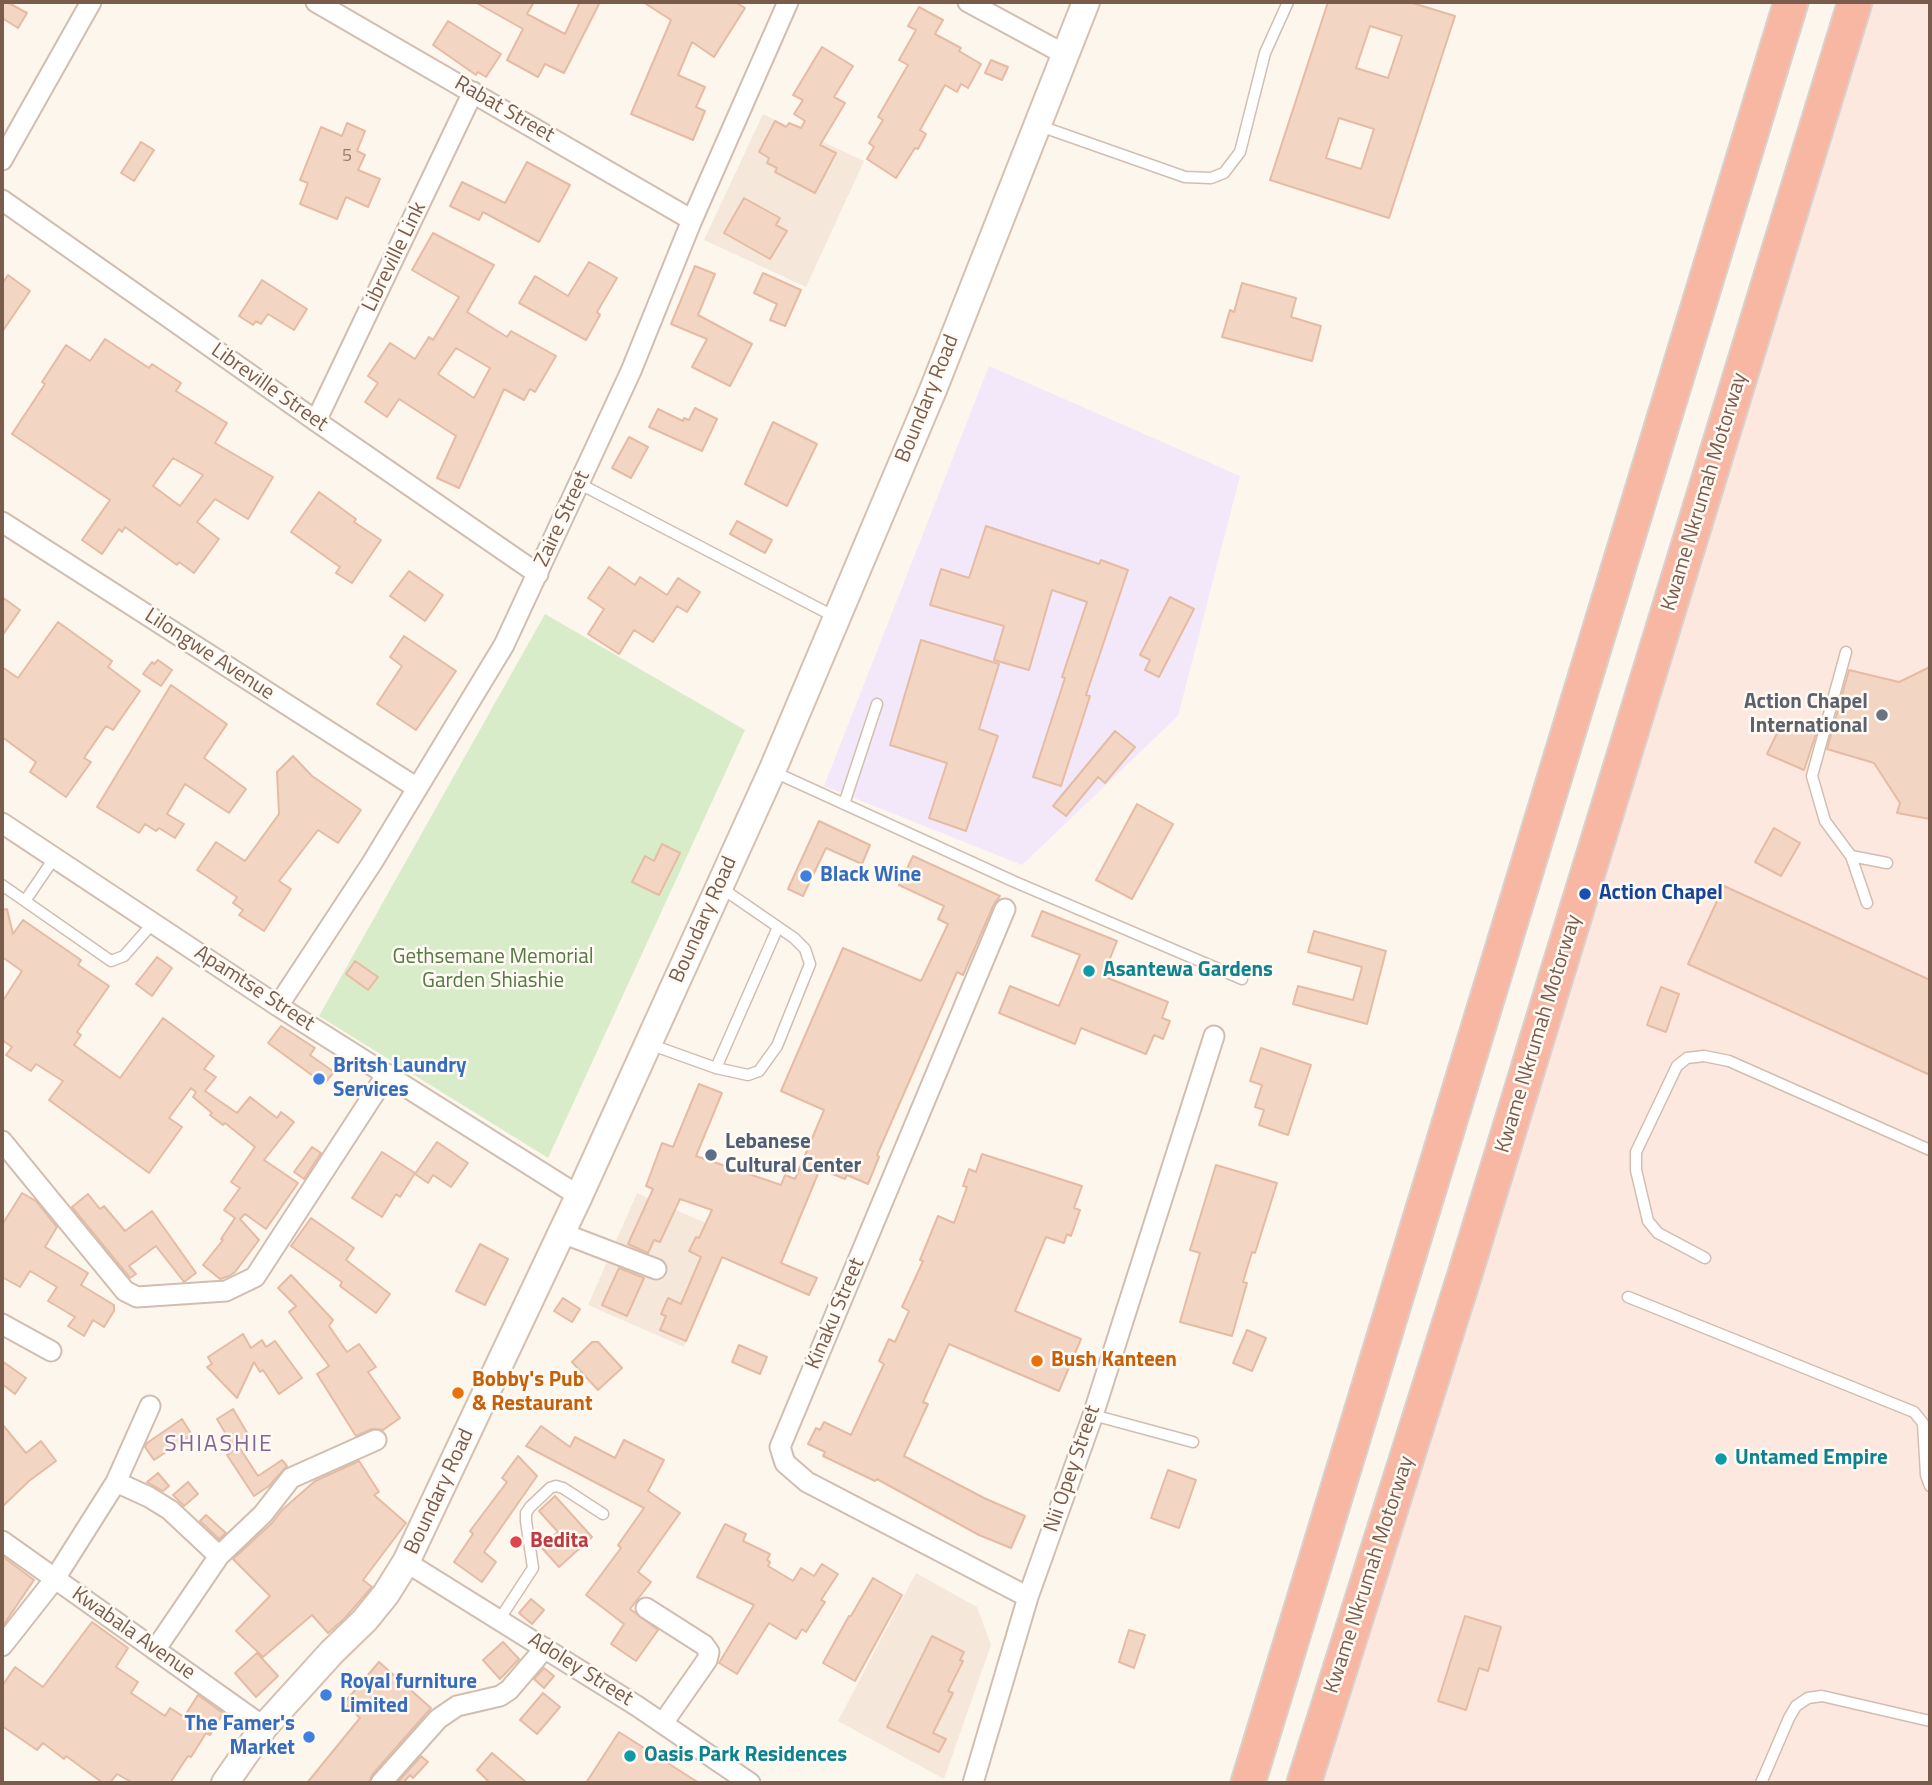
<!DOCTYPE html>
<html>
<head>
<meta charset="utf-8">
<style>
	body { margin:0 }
	#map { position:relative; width:1932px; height:1785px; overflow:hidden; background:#fdf6ec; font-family:"Titillium Web",sans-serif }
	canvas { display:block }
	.frame { position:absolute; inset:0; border:4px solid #7a5c4d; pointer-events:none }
</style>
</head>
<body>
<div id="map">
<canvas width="1932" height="1785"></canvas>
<div class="frame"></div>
</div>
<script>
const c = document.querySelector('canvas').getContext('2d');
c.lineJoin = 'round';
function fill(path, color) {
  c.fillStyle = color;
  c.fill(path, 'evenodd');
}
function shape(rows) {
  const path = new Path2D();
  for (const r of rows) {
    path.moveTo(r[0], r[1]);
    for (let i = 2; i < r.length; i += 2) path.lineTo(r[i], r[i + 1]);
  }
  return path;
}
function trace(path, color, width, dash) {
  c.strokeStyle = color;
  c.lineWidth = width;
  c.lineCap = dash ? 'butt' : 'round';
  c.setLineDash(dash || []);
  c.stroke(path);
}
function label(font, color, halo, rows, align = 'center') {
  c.font = font + ' "Titillium Web",sans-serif';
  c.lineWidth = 5;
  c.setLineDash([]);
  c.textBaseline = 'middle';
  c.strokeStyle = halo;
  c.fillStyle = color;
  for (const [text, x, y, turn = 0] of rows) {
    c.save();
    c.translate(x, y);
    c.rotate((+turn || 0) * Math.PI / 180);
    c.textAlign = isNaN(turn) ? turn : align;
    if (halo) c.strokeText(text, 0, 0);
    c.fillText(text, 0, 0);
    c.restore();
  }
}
fill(shape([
	[763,114,864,161,806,287,704,240],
	[637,1193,733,1235,684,1347,588,1305],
	[916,1573,977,1607,991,1645,944,1779,838,1721]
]), '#f5e8da');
fill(shape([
	[1863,2,1930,2,1930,1783,1317,1783]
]), '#fde8e0');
fill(shape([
	[989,366,1240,476,1178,716,1022,865,824,786]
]), '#f3e8fa');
fill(shape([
	[545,614,745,730,548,1158,319,1016]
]), '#d8ecc9');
const building = shape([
	[2,2,7,2,27,13,18,28,2,18,2,2],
	[475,2,534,2,527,14,565,34,580,2,600,2,564,73,545,64,538,77,507,60,523,29,475,2],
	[643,2,735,2,745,8,714,57,692,42,678,75,705,87,696,107,705,111,693,140,631,114,671,20,643,2],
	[1328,2,1409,2,1455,16,1389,218,1270,180,1328,2],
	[1370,26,1402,36,1388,78,1356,68,1370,26],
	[1339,118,1374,129,1361,169,1326,158,1339,118],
	[919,7,943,20,935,34,961,48,959,51,981,64,968,88,961,84,957,92,945,85,920,130,926,134,918,149,915,148,896,178,867,159,874,147,869,143,883,120,878,117,908,65,899,60,916,30,908,26,919,7],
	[448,21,501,54,486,77,478,72,476,75,433,45,448,21],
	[822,47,853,66,834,97,845,103,820,145,836,153,815,193,775,172,777,168,767,163,769,158,759,152,775,121,786,127,789,123,801,128,805,121,794,114,803,100,793,95,822,47],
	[991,60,1008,67,1002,80,985,73,991,60],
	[347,123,365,131,357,151,365,155,358,170,380,179,368,207,346,197,337,219,300,204,308,183,300,180,321,127,342,136,347,123],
	[141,142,154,150,134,181,121,173,141,142],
	[527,162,570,185,539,242,483,212,479,220,450,206,462,182,505,203,527,162],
	[744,198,780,218,776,225,787,231,770,259,724,233,744,198],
	[433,233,494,265,467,312,507,337,511,331,556,356,535,392,530,389,524,400,504,389,459,488,437,478,456,436,399,399,387,417,365,402,378,383,368,376,390,343,415,359,429,337,433,340,459,297,412,270,433,233],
	[456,348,490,368,474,398,438,374,456,348],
	[589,262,617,278,597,312,600,315,586,340,519,303,535,276,568,296,589,262],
	[695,266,715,274,698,315,752,344,730,386,692,367,707,339,671,324,695,266],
	[763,273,801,290,785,326,770,320,777,304,754,293,763,273],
	[8,275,30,291,2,332,2,284,8,275],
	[262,280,307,309,294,330,268,314,261,324,256,321,253,325,239,316,262,280],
	[1242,283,1296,298,1291,317,1321,326,1312,361,1222,337,1230,310,1234,312,1242,283],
	[105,339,149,368,152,364,181,383,176,391,227,423,215,443,273,477,248,519,215,499,197,522,219,539,194,573,179,562,177,565,125,527,122,532,119,529,102,554,82,540,110,500,12,434,45,384,42,382,66,345,90,361,105,339],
	[173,458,203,475,180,506,153,486,173,458],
	[695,408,717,419,702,451,649,427,658,409,683,421,684,418,689,420,695,408],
	[773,422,817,444,787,506,745,484,773,422],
	[629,437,648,447,631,478,612,468,629,437],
	[319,492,356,519,354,522,381,540,352,583,336,573,340,567,291,532,319,492],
	[737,521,772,540,765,553,730,534,737,521],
	[986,526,1099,564,1101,560,1128,570,1086,695,1090,696,1061,786,1033,777,1065,678,1062,677,1087,602,1052,590,1029,670,994,660,1004,626,930,605,941,569,969,578,986,526],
	[609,567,635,585,640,577,667,595,678,578,700,592,687,612,677,606,653,642,634,630,619,654,588,634,604,609,588,598,609,567],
	[409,571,443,595,425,621,390,596,409,571],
	[2,597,20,610,2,636,2,597],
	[1170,597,1194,609,1159,677,1145,670,1150,660,1140,655,1170,597],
	[58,622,112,661,108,667,140,691,113,730,106,726,84,758,91,762,66,797,30,772,36,762,2,737,2,667,18,678,58,622],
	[404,636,456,671,416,730,377,704,402,666,390,657,404,636],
	[921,640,999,664,979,729,998,736,966,831,929,818,947,763,890,745,921,640],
	[158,660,172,670,161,686,143,674,152,662,154,664,158,660],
	[1930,667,1930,819,1897,813,1900,803,1874,763,1827,749,1849,670,1899,682,1930,667],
	[171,685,227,724,204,758,246,789,229,813,185,784,167,814,184,824,175,838,159,828,156,831,145,824,139,833,97,807,171,685],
	[1792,721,1816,734,1804,770,1767,754,1782,723,1789,726,1792,721],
	[1115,731,1135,747,1105,783,1098,777,1066,816,1053,806,1115,731],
	[293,756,312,776,361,810,338,843,318,830,279,881,291,889,264,931,239,915,243,910,233,903,237,897,197,870,216,842,245,861,279,814,277,772,293,756],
	[1137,804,1173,824,1132,899,1096,880,1137,804],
	[819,821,870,845,862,864,826,848,803,896,788,889,819,821],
	[1774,828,1800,843,1781,876,1755,862,1774,828],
	[662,844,680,853,659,895,632,882,645,856,654,861,662,844],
	[913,856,1000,896,994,904,963,975,957,972,877,1155,879,1157,868,1184,847,1175,845,1179,820,1169,781,1263,817,1278,809,1295,722,1257,686,1341,660,1330,666,1316,661,1314,668,1298,681,1304,695,1271,701,1257,689,1251,696,1237,699,1238,712,1210,680,1199,660,1242,654,1240,648,1253,628,1244,653,1189,646,1186,662,1143,673,1147,699,1084,722,1093,696,1156,781,1185,785,1175,795,1179,824,1110,781,1091,843,948,921,981,948,924,938,919,944,906,899,885,913,856],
	[1724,886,1930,980,1930,1075,1688,964,1724,886],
	[7,909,13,934,23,920,81,960,78,965,109,986,77,1032,81,1035,74,1045,120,1078,163,1018,214,1056,204,1069,216,1077,205,1091,237,1113,250,1097,277,1118,281,1112,294,1122,264,1160,298,1183,266,1229,245,1214,240,1219,259,1240,235,1272,229,1276,220,1279,203,1265,223,1240,221,1239,235,1218,224,1210,240,1188,231,1182,255,1147,225,1123,223,1125,210,1115,212,1113,193,1097,196,1092,191,1088,169,1118,182,1127,149,1173,49,1100,63,1081,36,1064,31,1071,6,1055,12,1047,2,1040,2,1002,22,971,2,957,2,910,7,909],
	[1042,911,1117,941,1103,976,1168,1002,1162,1018,1170,1021,1163,1039,1154,1035,1146,1054,1081,1028,1075,1044,999,1013,1010,986,1059,1006,1080,955,1032,936,1042,911],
	[1314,931,1386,951,1367,1024,1293,1004,1298,986,1353,1000,1362,967,1308,952,1314,931],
	[157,957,172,968,152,996,136,984,157,957],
	[355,961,378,977,368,990,346,974,355,961],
	[1661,987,1679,994,1666,1032,1647,1025,1661,987],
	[281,1026,315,1048,310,1055,334,1072,324,1084,268,1043,281,1026],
	[1261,1048,1311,1065,1288,1135,1259,1125,1264,1110,1255,1107,1262,1085,1250,1081,1261,1048],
	[437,1142,468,1163,451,1187,433,1175,428,1183,415,1174,437,1142],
	[312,1147,321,1153,304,1179,294,1172,312,1147],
	[382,1152,415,1173,400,1197,396,1194,382,1217,352,1198,382,1152],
	[982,1154,1082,1186,1074,1208,1080,1210,1071,1236,1067,1234,1064,1243,1046,1237,1015,1311,1081,1339,1059,1391,949,1344,923,1402,928,1404,904,1456,984,1498,1025,1516,1011,1548,979,1535,877,1479,875,1481,823,1456,825,1452,808,1444,816,1428,820,1430,824,1422,851,1435,884,1364,879,1361,889,1339,895,1342,909,1311,902,1307,923,1261,920,1260,938,1216,954,1223,967,1187,963,1186,969,1169,976,1172,982,1154],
	[1216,1165,1277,1183,1255,1253,1252,1252,1243,1282,1247,1283,1232,1336,1180,1322,1200,1253,1190,1250,1216,1165],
	[22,1193,36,1201,57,1227,45,1247,88,1273,81,1285,114,1305,114,1311,104,1327,93,1320,84,1336,68,1326,75,1317,48,1301,57,1287,30,1271,20,1287,2,1277,2,1225,22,1193],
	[88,1194,100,1209,104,1206,125,1231,152,1211,196,1273,184,1282,156,1246,129,1266,136,1274,130,1278,72,1207,88,1194],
	[311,1218,354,1248,346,1260,390,1294,376,1313,340,1286,342,1282,291,1246,311,1218],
	[480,1244,508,1259,485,1305,456,1291,480,1244],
	[619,1268,644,1278,627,1316,602,1305,619,1268],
	[291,1275,333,1320,329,1326,347,1352,359,1344,376,1367,368,1372,400,1418,383,1430,372,1429,356,1436,317,1374,329,1366,289,1312,296,1306,278,1288,291,1275],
	[563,1298,580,1309,572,1322,554,1311,563,1298],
	[1247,1330,1266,1338,1252,1371,1233,1363,1247,1330],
	[243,1334,251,1348,262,1340,266,1347,275,1341,302,1378,279,1394,263,1370,260,1372,254,1362,237,1398,207,1367,212,1364,208,1357,243,1334],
	[592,1342,598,1342,622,1368,598,1390,572,1362,592,1342],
	[739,1345,767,1357,760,1374,732,1362,739,1345],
	[2,1361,26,1378,15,1394,2,1384,2,1361],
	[233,1409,249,1436,233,1446,217,1419,233,1409],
	[182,1419,192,1435,154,1460,145,1447,147,1443,182,1419],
	[2,1424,26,1453,41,1441,56,1461,29,1481,2,1507,2,1424],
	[541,1426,570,1447,575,1437,615,1458,624,1440,664,1460,648,1491,680,1513,638,1572,651,1582,630,1609,658,1630,636,1661,611,1644,624,1624,586,1595,621,1548,618,1545,644,1508,526,1446,541,1426],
	[239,1447,258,1476,282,1460,287,1466,269,1486,254,1496,227,1455,239,1447],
	[518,1456,537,1476,484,1552,496,1562,482,1582,454,1562,473,1534,470,1531,507,1482,502,1478,518,1456],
	[359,1461,379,1492,374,1495,406,1523,363,1580,372,1587,344,1619,328,1633,312,1615,263,1657,236,1631,270,1596,233,1559,272,1523,282,1510,315,1481,359,1461],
	[1168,1470,1196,1480,1179,1528,1151,1518,1168,1470],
	[158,1473,169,1486,163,1491,147,1482,158,1473],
	[188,1482,198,1494,184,1506,173,1495,188,1482],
	[555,1496,592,1537,559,1567,541,1547,558,1532,539,1511,555,1496],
	[206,1515,226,1533,219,1539,200,1521,206,1515],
	[725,1524,746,1534,743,1541,770,1554,767,1560,770,1562,768,1566,793,1581,801,1568,814,1576,822,1564,838,1574,821,1600,825,1602,806,1632,802,1629,796,1639,769,1623,737,1674,719,1663,754,1605,697,1577,725,1524],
	[2,1556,34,1580,2,1627,2,1556],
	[873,1578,902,1595,855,1681,823,1663,849,1616,851,1616,873,1578],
	[531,1599,544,1610,532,1624,519,1613,531,1599],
	[1465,1616,1501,1627,1488,1671,1479,1668,1466,1710,1438,1701,1465,1616],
	[92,1622,128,1648,116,1667,138,1682,131,1693,165,1716,170,1708,184,1717,198,1695,223,1713,210,1735,206,1733,191,1757,188,1756,170,1783,133,1783,117,1774,110,1783,103,1783,66,1756,64,1759,43,1743,37,1750,2,1726,2,1686,15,1667,43,1687,92,1622],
	[1129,1630,1145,1635,1134,1668,1119,1662,1129,1630],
	[932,1636,964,1652,960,1660,963,1661,948,1691,953,1693,933,1733,946,1739,939,1752,887,1727,932,1636],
	[503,1642,519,1659,500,1679,483,1660,503,1642],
	[257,1653,278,1676,256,1697,235,1673,257,1653],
	[379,1662,431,1708,372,1775,369,1783,307,1783,360,1718,344,1703,379,1662],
	[544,1668,554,1676,544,1688,534,1679,544,1668],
	[543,1693,560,1707,537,1734,520,1720,543,1693],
	[619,1732,699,1783,586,1783,619,1732],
	[492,1753,527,1783,490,1783,477,1770,492,1753],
	[421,1756,428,1762,413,1778,410,1775,403,1783,397,1783,421,1756]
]);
fill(building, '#f3d5c3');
trace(building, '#e6bba3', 2);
const lane = shape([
	[1040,126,1185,177,1211,178,1224,173,1240,152,1265,53,1288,2],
	[580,484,837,618],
	[1846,652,1812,776,1825,821,1851,856,1867,903],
	[772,771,1015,882,1242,979],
	[844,804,877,704],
	[1851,856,1887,863],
	[2,885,111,961,124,956,153,923],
	[25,901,55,857],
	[649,1044,716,1068,748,1075,759,1071,777,1046,810,964,805,949,794,938,720,887],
	[716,1068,778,927],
	[1705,1258,1658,1233,1648,1221,1636,1170,1636,1152,1677,1066,1687,1058,1704,1056,1729,1061,1930,1150],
	[1628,1297,1914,1412,1923,1423,1926,1475,1930,1486],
	[1093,1415,1193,1442],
	[499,1620,533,1568,526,1521,526,1513,530,1507,550,1488,556,1486,563,1488,603,1514],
	[1761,1783,1789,1718,1796,1706,1808,1698,1822,1696,1930,1721]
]);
const street = shape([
	[316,2,692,220],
	[968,2,1064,54],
	[2,160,91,2],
	[2,200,316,421,538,574],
	[316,421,473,92],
	[2,522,417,788],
	[2,823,278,1006,579,1196],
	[1005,909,780,1447,785,1463,807,1482,1028,1597],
	[278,1006,372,863,504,645,631,371,692,220,788,2],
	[2,1141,125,1291,137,1297,226,1291,255,1277,387,1074],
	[562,1233,656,1269],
	[2,1324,51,1351],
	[116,1482,149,1497,170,1510,219,1556],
	[2,1541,264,1727],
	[406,1562,637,1706,750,1783],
	[646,1608,704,1645,709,1652,707,1660,663,1723],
	[2,1646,54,1580,116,1482,150,1406],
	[155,1650,219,1556,263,1514,291,1478,376,1440],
	[381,1783,438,1719,457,1706,500,1696,509,1690,545,1648],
	[973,1783,1028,1597,1093,1415,1214,1036]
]);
const secondary = shape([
	[225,1783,264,1727,332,1652,365,1620,386,1594,406,1562,579,1196,772,771,933,390,1086,2]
]);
const highway = shape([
	[1248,1783,1791,2],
	[1304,1783,1465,1274,1855,2]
]);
trace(lane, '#d1beb0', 13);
trace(street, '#d1beb0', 23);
trace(secondary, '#d6c0b0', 30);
trace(highway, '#dad1cd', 37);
trace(lane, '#fff', 10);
trace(street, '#fff', 19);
trace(secondary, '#fff', 26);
trace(highway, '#f7b7a3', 33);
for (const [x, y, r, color] of [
	[1882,715,7,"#6b7280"],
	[806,876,7,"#3f7fe0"],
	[1585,894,7,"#1a4fb4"],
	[1089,971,7,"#0f9aa8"],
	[319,1079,7,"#3f7fe0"],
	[711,1155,7,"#5c6f8a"],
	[1037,1361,7,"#e8710a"],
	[458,1393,7,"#e8710a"],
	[1721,1459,7,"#0f9aa8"],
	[516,1542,7,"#e0444e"],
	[326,1695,7,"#3f7fe0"],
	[309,1737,7,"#3f7fe0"],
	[630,1756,7,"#0f9aa8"]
]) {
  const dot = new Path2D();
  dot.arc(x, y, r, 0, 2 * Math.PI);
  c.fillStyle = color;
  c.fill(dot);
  trace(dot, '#fffaf3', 2.5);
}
label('18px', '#987a6a', null, [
	["5",347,157]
]);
label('21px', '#7a5c4d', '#fffaf3', [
	["Rabat Street",504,110,30],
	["Libreville Link",395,257,-64],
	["Libreville Street",269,388,35],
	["Boundary Road",928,399,-68],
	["Kwame Nkrumah Motorway",1705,492,-73],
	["Zaire Street",563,519,-65],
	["Lilongwe Avenue",209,655,33],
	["Boundary Road",704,920,-66],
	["Apamtse Street",254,989,33],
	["Kwame Nkrumah Motorway",1539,1034,-73],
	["Kinaku Street",836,1314,-67],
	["Nii Opey Street",1073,1469,-71],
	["Boundary Road",440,1492,-65],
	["Kwame Nkrumah Motorway",1370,1575,-72],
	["Kwabala Avenue",133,1634,35],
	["Adoley Street",580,1670,32]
]);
label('bold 21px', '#5b616d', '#fffaf3', [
	["Action Chapel",1868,703],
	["International",1868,727]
], 'right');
label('bold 21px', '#366cbe', '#fffaf3', [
	["Black Wine",820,876],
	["Britsh Laundry",333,1067],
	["Services",333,1091],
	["Royal furniture",340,1683],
	["Limited",340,1707],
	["The Famer's",295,1725,"right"],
	["Market",295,1749,"right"]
], 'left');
label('bold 21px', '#164399', '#fffaf3', [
	["Action Chapel",1599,894]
], 'left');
label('21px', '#537a41', '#fffaf3', [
	["Gethsemane Memorial",493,958],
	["Garden Shiashie",493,982]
]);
label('bold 21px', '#0d838f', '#fffaf3', [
	["Asantewa Gardens",1103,971],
	["Untamed Empire",1735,1459],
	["Oasis Park Residences",644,1756]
], 'left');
label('bold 21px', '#4e5e75', '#fffaf3', [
	["Lebanese",725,1143],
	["Cultural Center",725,1167]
], 'left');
label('bold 21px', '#c56008', '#fffaf3', [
	["Bush Kanteen",1051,1361],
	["Bobby's Pub",472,1381],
	["& Restaurant",472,1405]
], 'left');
label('bold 21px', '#be3a42', '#fffaf3', [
	["Bedita",530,1542]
], 'left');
c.letterSpacing = '2px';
label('23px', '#846695', '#fffaf3', [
	["SHIASHIE",219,1445]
]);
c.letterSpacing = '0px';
</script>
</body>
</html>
